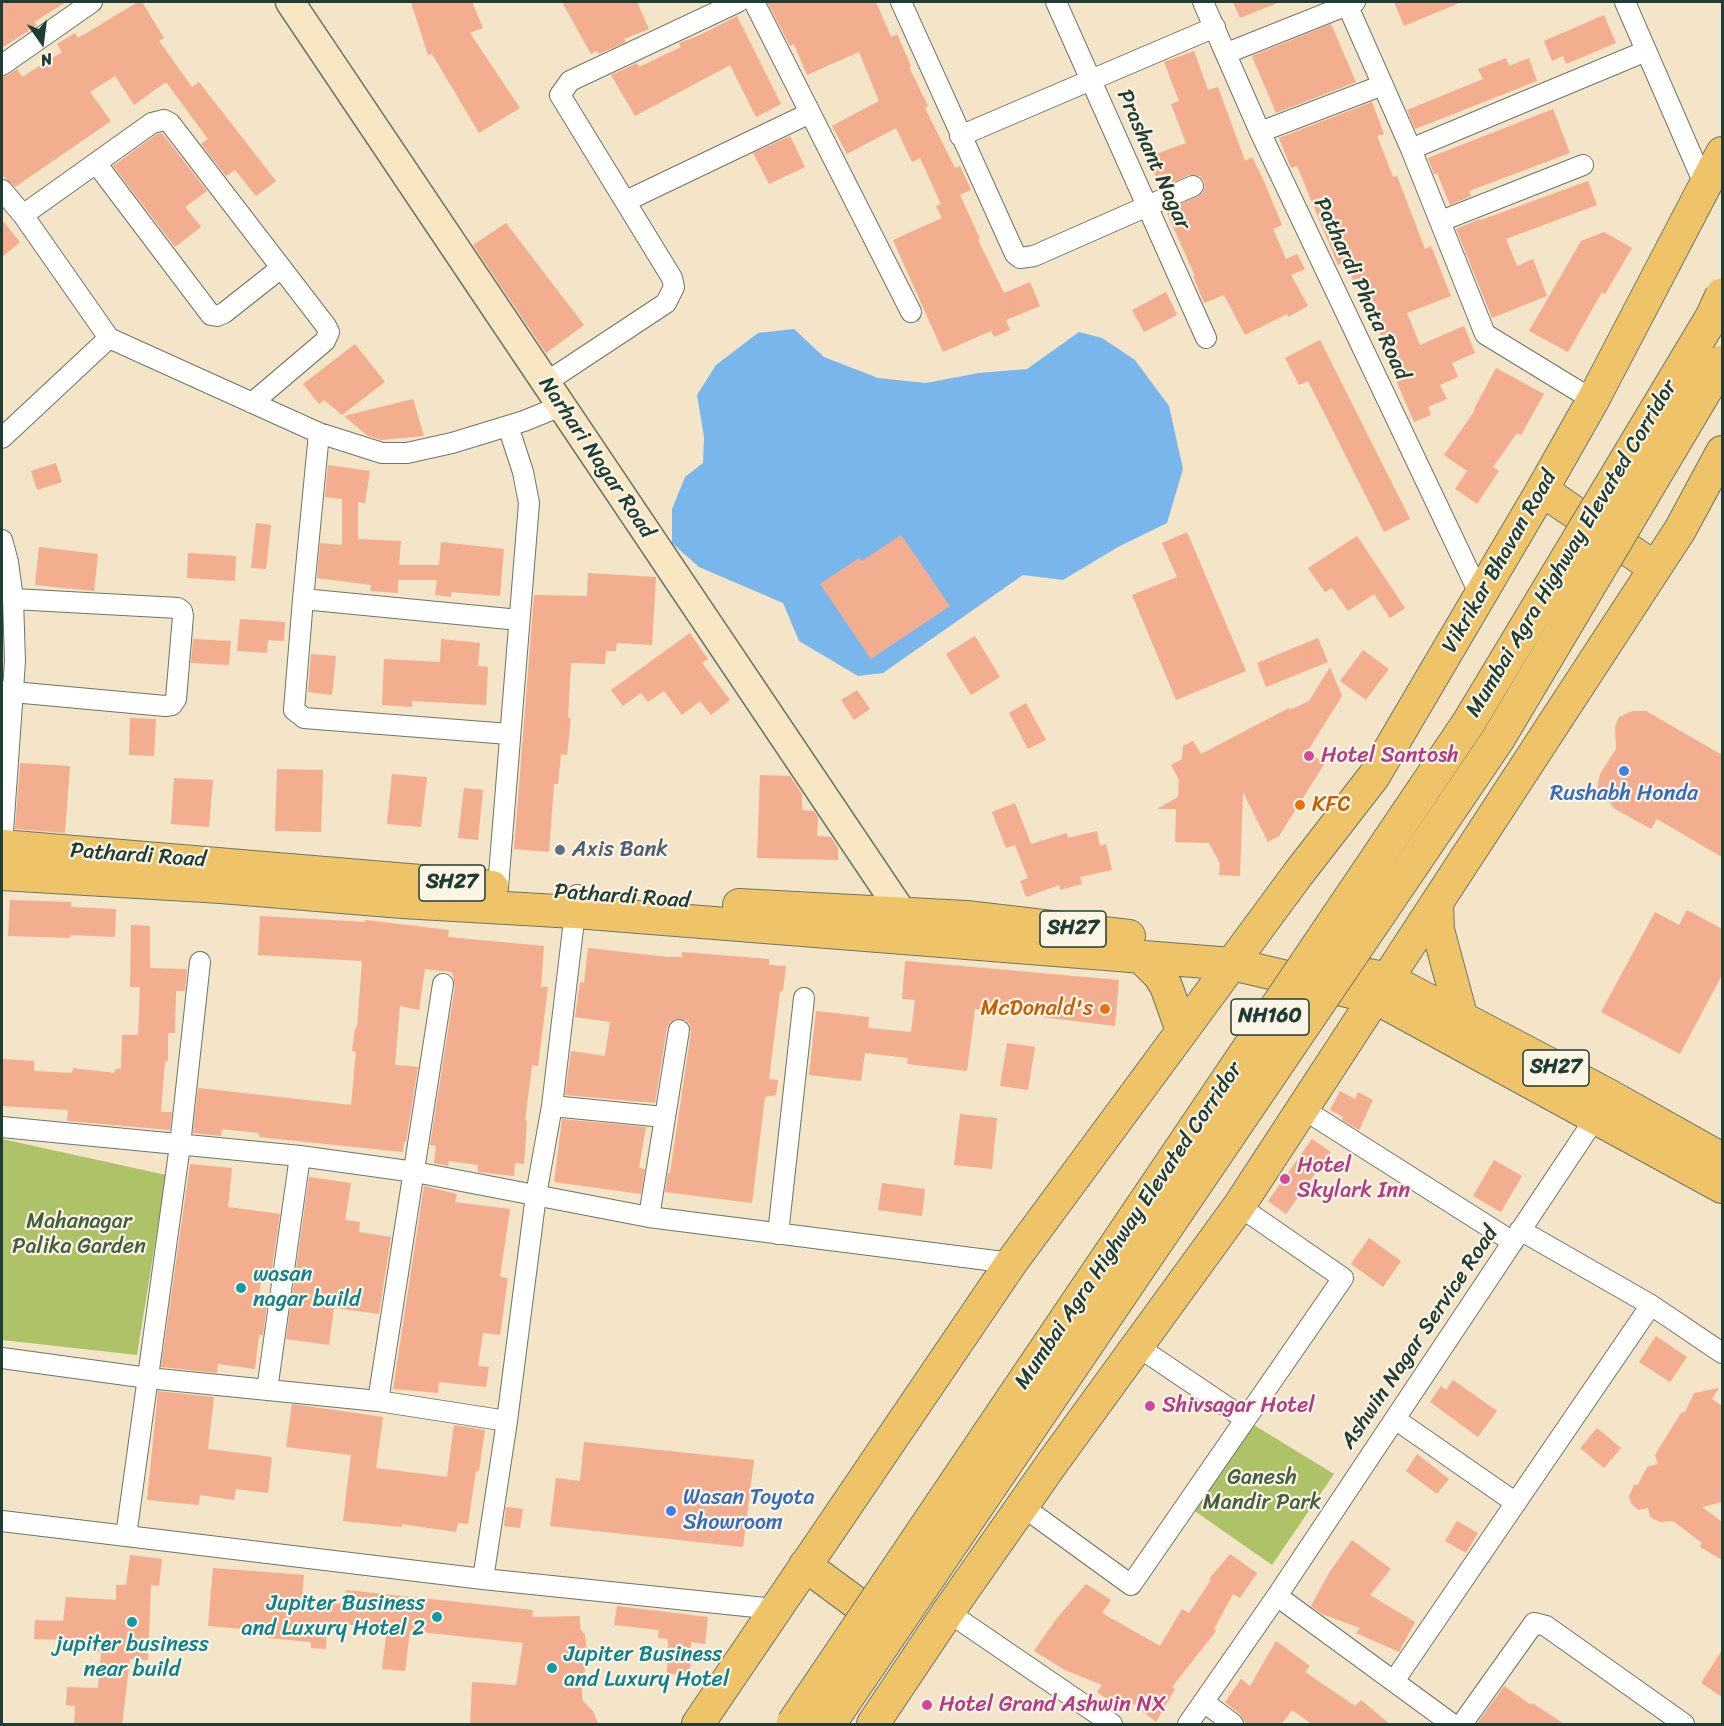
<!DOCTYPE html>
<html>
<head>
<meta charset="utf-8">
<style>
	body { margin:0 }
	#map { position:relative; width:1724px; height:1726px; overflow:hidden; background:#f4e4c8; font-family:Sriracha,sans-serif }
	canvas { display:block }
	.frame { position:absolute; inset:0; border:3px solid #1f3d34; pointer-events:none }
	.north { position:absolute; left:12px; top:12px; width:60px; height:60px; -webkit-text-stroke:4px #fcf5e5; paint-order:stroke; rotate:166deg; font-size:16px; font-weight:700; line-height:24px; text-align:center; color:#1f3d34 }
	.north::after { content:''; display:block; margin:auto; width:21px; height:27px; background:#1f3d34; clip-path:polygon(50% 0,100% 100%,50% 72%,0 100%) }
</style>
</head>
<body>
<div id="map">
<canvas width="1724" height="1726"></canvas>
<div class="frame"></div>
<div class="north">N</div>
</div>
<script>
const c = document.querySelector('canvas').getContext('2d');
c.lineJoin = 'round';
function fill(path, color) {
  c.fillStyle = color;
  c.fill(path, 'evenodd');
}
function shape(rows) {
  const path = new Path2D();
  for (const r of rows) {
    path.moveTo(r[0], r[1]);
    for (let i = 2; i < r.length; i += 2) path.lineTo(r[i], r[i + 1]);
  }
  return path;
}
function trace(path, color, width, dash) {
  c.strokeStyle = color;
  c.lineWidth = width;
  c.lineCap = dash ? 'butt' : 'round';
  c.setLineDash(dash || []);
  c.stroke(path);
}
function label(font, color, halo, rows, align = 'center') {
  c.font = font + ' Sriracha,sans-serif';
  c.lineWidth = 4.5;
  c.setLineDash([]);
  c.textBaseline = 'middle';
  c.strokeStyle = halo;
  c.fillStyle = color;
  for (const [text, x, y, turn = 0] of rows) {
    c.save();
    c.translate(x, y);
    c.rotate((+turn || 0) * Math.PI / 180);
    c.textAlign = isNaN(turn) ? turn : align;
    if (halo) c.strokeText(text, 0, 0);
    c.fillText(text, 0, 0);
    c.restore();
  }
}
fill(shape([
	[2,1139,166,1175,137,1355,2,1340],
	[1249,1422,1334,1474,1272,1565,1189,1507]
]), '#aec367');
fill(shape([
	[794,329,824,357,878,378,926,383,979,373,1027,369,1079,332,1102,338,1135,360,1169,406,1183,469,1167,523,1118,547,1063,580,1023,575,883,673,858,676,799,641,783,603,699,567,672,543,672,509,685,477,703,463,704,437,697,395,716,365,758,333]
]), '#79b6ec');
fill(shape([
	[2,2,66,2,34,22,37,25,2,48,3,49,2,51],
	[138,2,142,2,164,38,159,41,192,87,199,82,276,181,256,196,235,170,226,176,201,144,208,139,166,82,134,105,115,76,90,92,111,121,15,187,2,175,2,77,8,75,17,69,22,77,62,52,57,44,75,33,78,38],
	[411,2,472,2,483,28,470,33,520,108,479,133,432,54,428,55],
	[562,2,637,2,649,29,624,39,626,42,599,54,597,51,591,54],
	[767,2,876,2,891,37,897,34,911,66,909,67,928,106,925,108,955,168,960,166,971,190,960,195,980,239,978,240,1004,293,1030,282,1040,306,1006,320,1010,330,994,337,991,331,943,352,893,240,942,218,936,206,941,204,920,158,912,162,896,128,847,154,832,126,879,101,859,52,807,75,794,44,790,46],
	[1233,2,1280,2,1240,18],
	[1394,2,1462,2,1404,26],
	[1604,15,1616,43,1566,64,1563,56,1552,61,1544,41],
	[737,16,781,104,756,117,730,65,635,116,611,75,637,63,639,67,681,47,679,43,700,35],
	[1331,24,1356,82,1276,113,1252,56],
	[1194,51,1208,90,1218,87,1245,161,1252,157,1263,179,1282,225,1273,229,1286,259,1297,254,1305,269,1291,275,1308,306,1288,317,1287,314,1245,335,1224,295,1204,303,1193,276,1195,276,1166,211,1202,194,1205,187,1204,181,1200,176,1189,175,1160,188,1148,157,1186,143,1171,104,1179,101,1164,62],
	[1506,58,1509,66,1529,58,1537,81,1415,129,1407,110,1483,79,1478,69],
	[1372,102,1384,134,1377,136,1393,177,1397,176,1425,249,1431,246,1451,296,1407,313,1420,345,1464,326,1475,353,1452,363,1458,377,1440,385,1447,399,1428,407,1431,415,1414,422,1387,359,1390,358,1358,281,1354,283,1345,261,1338,265,1297,166,1291,168,1279,138],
	[1553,109,1570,153,1469,191,1471,196,1450,205,1437,173,1434,174,1428,158],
	[162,133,207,191,185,207,201,227,175,247,113,166,157,134],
	[790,136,805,167,769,184,753,153],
	[1588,181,1597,205,1506,239,1517,266,1533,259,1547,296,1492,318,1456,229,1480,219,1481,220],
	[2,220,20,242,2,257],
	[506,223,584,325,546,353,473,245],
	[1604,232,1632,248,1605,294,1602,292,1568,352,1529,331,1581,241],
	[1166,292,1177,315,1144,332,1132,310],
	[1320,340,1410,519,1384,532,1308,381,1299,385,1285,358],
	[355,344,385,382,342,415,324,400,319,404,303,384],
	[1496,368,1544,394,1521,435,1517,433,1493,467,1499,471,1477,504,1455,489,1467,471,1444,455,1475,410,1474,409],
	[413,399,424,436,381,440,368,436,344,416],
	[56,463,62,482,37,490,31,471],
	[328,465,370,471,365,503,358,502,358,539,401,541,399,565,439,565,441,542,504,549,500,596,451,592,451,597,435,595,437,580,398,580,398,593,370,591,371,585,317,578,320,543,342,545,342,499,325,497],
	[256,523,271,525,266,569,251,568],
	[1187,532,1246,671,1176,700,1132,595,1177,577,1162,543],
	[901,535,950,606,871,659,820,584,859,558,862,561],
	[1357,536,1405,608,1390,618,1374,594,1348,611,1332,588,1325,592,1308,568],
	[39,547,98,554,94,591,35,585],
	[188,553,236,556,235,581,187,578],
	[588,573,656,577,652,645,617,643,616,651,606,651,605,664,571,663,568,718,571,718,567,755,561,754,558,784,554,784,549,852,514,849,534,595,587,596],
	[240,619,285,622,284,641,268,640,267,653,237,651],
	[690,633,708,659,702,663,730,700,711,715,700,701,682,715,664,691,648,702,641,693,623,706,611,690],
	[975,636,1000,677,971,695,946,654],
	[1318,638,1328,662,1266,687,1257,663],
	[193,639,231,641,229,665,191,663],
	[441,639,480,643,478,666,488,667,486,705,412,701,412,707,382,705,384,659,440,662],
	[1363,650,1389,669,1366,700,1340,681],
	[311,654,336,656,332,695,308,692],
	[1330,667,1342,696,1307,752,1325,763,1279,836,1268,842,1243,792,1240,876,1219,875,1220,864,1209,843,1175,842,1176,809,1157,809,1178,797,1179,780,1171,765,1182,759,1183,746,1193,741,1201,754,1289,708,1290,710,1309,701],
	[857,690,870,709,854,720,841,700],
	[1026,703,1046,740,1028,749,1009,713],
	[1633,711,1646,711,1722,755,1722,857,1657,819,1651,829,1615,809,1597,789,1600,774,1616,749,1615,727,1619,717],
	[130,718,156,719,154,756,129,755],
	[20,763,70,766,65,833,15,829],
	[277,769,323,770,321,832,275,831],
	[392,774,427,777,421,827,387,824],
	[760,775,790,776,802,794,802,810,814,811,818,817,817,836,831,837,838,848,838,860,757,858],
	[174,778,213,780,209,827,171,824],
	[464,788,483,790,478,840,458,838],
	[1015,803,1031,844,1067,833,1068,838,1097,831,1100,846,1106,844,1112,870,1080,877,1082,884,1060,890,1059,885,1026,897,1020,881,1028,878,1015,845,1006,848,992,812],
	[10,900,71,902,71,907,116,909,115,937,70,935,70,938,8,936],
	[1687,910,1722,929,1722,975,1680,1054,1601,1012,1655,912,1679,925],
	[260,916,365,922,365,920,449,930,448,937,544,946,541,987,548,987,538,1066,532,1065,525,1121,527,1121,524,1164,515,1163,514,1176,478,1172,478,1165,449,1161,448,1166,434,1163,436,1146,430,1145,455,986,452,972,425,969,419,1010,400,1006,395,1065,418,1067,406,1142,404,1142,403,1152,259,1137,259,1133,222,1129,221,1136,193,1133,198,1088,351,1105,356,1052,352,1051,355,1028,357,1028,362,961,258,955],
	[131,925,150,926,150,968,187,969,185,991,176,991,175,1033,168,1033,168,1061,165,1061,161,1112,172,1112,170,1130,67,1121,68,1110,2,1106,2,1059,34,1061,34,1071,72,1073,73,1068,115,1073,115,1069,121,1069,122,1035,138,1035,140,987,130,987],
	[588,948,668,957,682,957,682,952,769,959,769,965,786,966,783,991,780,991,769,1079,778,1080,776,1095,765,1097,752,1203,665,1192,668,1173,670,1173,691,1032,690,1025,686,1020,675,1019,670,1022,667,1028,655,1103,565,1095,571,1051,605,1056,610,1022,575,1017,580,982,584,983],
	[905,961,1119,980,1115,1026,975,1009,967,1071,907,1064,908,1058,865,1053,861,1081,809,1075,816,1011,869,1017,868,1028,911,1032,915,1000,902,999],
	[1007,1043,1035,1047,1028,1090,1000,1086],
	[1340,1091,1355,1099,1358,1092,1373,1100,1359,1130,1342,1120,1343,1117,1330,1110],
	[960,1114,997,1118,992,1169,954,1165],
	[562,1119,646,1127,639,1168,645,1169,641,1194,554,1182],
	[1312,1139,1331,1152,1286,1214,1268,1201],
	[1494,1160,1522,1176,1501,1212,1473,1196],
	[190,1164,232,1168,228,1207,280,1214,271,1274,262,1272,258,1303,267,1304,263,1335,259,1335,255,1369,218,1364,217,1373,161,1367],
	[309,1177,351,1183,345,1220,360,1222,359,1232,391,1237,379,1314,334,1308,329,1345,286,1339],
	[882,1183,925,1189,922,1216,878,1210],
	[424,1186,457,1194,455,1202,510,1209,500,1277,508,1278,500,1335,483,1333,478,1366,489,1367,486,1387,439,1382,438,1393,393,1389],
	[1369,1238,1401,1261,1383,1287,1351,1264],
	[1656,1336,1687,1357,1670,1382,1639,1362],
	[1453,1380,1497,1411,1478,1437,1430,1402,1441,1386,1446,1390],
	[1719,1388,1712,1399,1722,1406,1722,1502,1702,1507,1722,1522,1722,1560,1700,1547,1702,1543,1673,1521,1660,1522,1650,1517,1648,1508,1638,1510,1631,1503,1629,1496,1634,1485,1638,1485,1647,1467,1658,1464,1655,1455,1681,1413,1685,1412,1694,1393],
	[158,1391,214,1397,208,1449,272,1457,268,1493,236,1489,234,1500,200,1495,199,1505,147,1500],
	[292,1404,383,1417,376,1468,447,1477,454,1425,485,1430,479,1471,476,1471,468,1524,458,1523,456,1532,402,1524,402,1527,343,1521,351,1455,286,1447],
	[1597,1428,1621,1448,1604,1468,1580,1448],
	[584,1442,754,1460,743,1547,550,1526,556,1478,580,1481],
	[1417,1454,1449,1479,1437,1494,1406,1471],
	[506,1507,523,1509,520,1528,504,1526],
	[1457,1521,1478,1533,1466,1553,1445,1541],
	[1352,1540,1391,1569,1370,1595,1415,1622,1399,1652,1356,1633,1360,1628,1322,1614,1311,1606,1329,1573],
	[1230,1554,1257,1573,1240,1598,1233,1594,1214,1629,1216,1631,1172,1687,1175,1689,1156,1722,1126,1698,1120,1709,1097,1692,1102,1685,1065,1670,1034,1651,1057,1618,1086,1584,1111,1600,1102,1613,1160,1646,1182,1609,1189,1613,1211,1580,1209,1579],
	[130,1555,162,1559,159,1586,151,1585,148,1660,130,1659,122,1725,74,1725,75,1706,66,1705,67,1687,98,1688,101,1652,62,1649,63,1640,34,1639,35,1620,63,1621,66,1597,116,1600,116,1585,126,1585],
	[213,1568,304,1575,302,1600,344,1604,346,1590,533,1610,532,1617,580,1616,580,1628,585,1635,587,1652,584,1660,585,1671,580,1681,582,1689,582,1700,593,1711,599,1725,470,1725,472,1682,516,1685,523,1643,410,1631,405,1671,382,1669,387,1628,327,1623,326,1649,311,1648,311,1642,268,1638,268,1631,208,1626],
	[617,1606,708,1617,705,1644,691,1642,690,1675,667,1674,668,1639,658,1638,659,1630,614,1625],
	[1276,1641,1310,1666,1305,1672,1355,1706,1361,1700,1391,1725,1313,1725,1292,1710,1281,1725,1247,1725,1240,1714,1225,1702,1241,1679,1250,1686],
	[1722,1650,1722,1697,1701,1683],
	[1504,1686,1531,1705,1532,1703,1566,1725,1476,1725]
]), '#f3ad8f');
const street = shape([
	[754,2,911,312],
	[901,2,1015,254,1020,258,1034,256,1193,186],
	[1056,2,1206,338],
	[1203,2,1260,132,1480,595],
	[1346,2,1411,149,1485,334,1593,400],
	[1625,2,1705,186],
	[1227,53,1355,2],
	[2,65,92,2],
	[1260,132,1383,85],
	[960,136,1215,27],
	[1411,149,1646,51],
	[96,163,211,315,217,316,224,313,281,268],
	[2,190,23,215,109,338,319,433,382,453,407,453,452,443,524,421,561,406],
	[626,201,810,113],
	[23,215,152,123,164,120,170,123,326,326,329,332,325,341,252,403],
	[1441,221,1583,165],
	[545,383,666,303,674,287,672,278,560,95,570,81,738,2],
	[319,433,303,599,294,710,304,718,509,734],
	[2,438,109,338],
	[2,540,8,562,13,599,15,661,2,846],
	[303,599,519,620],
	[2,691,165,706,172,705,176,699,183,616,182,611,178,608,13,599],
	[498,887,529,503,523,472,508,426],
	[552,1106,664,1117],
	[1303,1109,1513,1242],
	[2,1127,300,1156,415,1172,649,1217,1011,1263],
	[649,1217,679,1030],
	[1520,1230,1651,1305],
	[778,1234,804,998],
	[1137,1346,1245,1419],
	[2,1358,148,1378,378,1401,507,1421],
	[267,1390,300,1156],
	[378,1401,443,984],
	[1395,1419,1516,1503],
	[1022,1506,1131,1585,1343,1278,1239,1206],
	[2,1521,483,1579,775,1609],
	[126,1536,180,1145,200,962],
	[483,1579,507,1421,536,1195,552,1106,577,895],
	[1277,1596,1452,1724],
	[948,1612,1112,1724],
	[1394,1681,1651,1305,1722,1353],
	[1204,1702,1233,1724],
	[1188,1724,1277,1596,1602,1108],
	[1462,1724,1534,1623,1546,1626,1684,1724]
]);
const secondary = shape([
	[290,2,903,914,907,931]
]);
const primary = shape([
	[1542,490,1655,568],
	[2,846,492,887],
	[2,874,221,887,402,902,575,912,1232,964,1376,998,1722,1187],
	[1437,904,1438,930,1462,1019],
	[739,905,966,917,1129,936],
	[1141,957,1159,975,1166,986,1182,1031],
	[1344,970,1388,979,1610,1096,1722,1159],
	[805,1565,890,1628],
	[698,1724,1011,1263,1298,874,1374,776,1542,490,1593,400,1722,153],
	[873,1724,948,1612,1053,1462,1239,1206,1680,530,1722,452]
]);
trace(street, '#6a7768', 22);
trace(secondary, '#6a7768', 31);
trace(primary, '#6a7768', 34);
trace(street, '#fff', 20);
trace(secondary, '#f9e7c3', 28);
trace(primary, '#efc469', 32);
const highwayBridge = shape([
	[793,1724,1469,722,1712,317,1722,295],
	[829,1724,1498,739,1722,362]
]);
trace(highwayBridge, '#6a7768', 35, []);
trace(highwayBridge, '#efc469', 33);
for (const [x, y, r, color] of [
	[1309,756,6,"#d1479c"],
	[1624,771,6,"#3f7fe0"],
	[1300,805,6,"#e8710a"],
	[560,850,6,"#5c6f8a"],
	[1105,1009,6,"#e8710a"],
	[1285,1179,6,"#d1479c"],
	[241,1288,6,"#0f9aa8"],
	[1150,1406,6,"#d1479c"],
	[671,1511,6,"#3f7fe0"],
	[437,1617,6,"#0f9aa8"],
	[132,1622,6,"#0f9aa8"],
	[552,1668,6,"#0f9aa8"],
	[927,1705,6,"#d1479c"]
]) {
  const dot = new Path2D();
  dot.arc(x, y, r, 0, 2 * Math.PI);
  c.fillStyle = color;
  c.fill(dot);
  trace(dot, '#fcf5e5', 2);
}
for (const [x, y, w] of [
	[452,883,66],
	[1073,929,66],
	[1270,1017,78],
	[1556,1068,66]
]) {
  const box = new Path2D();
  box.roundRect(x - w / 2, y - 18, w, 36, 4.5);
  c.fillStyle = '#fcf5e5';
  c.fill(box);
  trace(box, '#1f3d34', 1.5);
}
label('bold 21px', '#1f3d34', null, [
	["SH27",452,883],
	["SH27",1073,929],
	["NH160",1270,1017],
	["SH27",1556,1068]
]);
label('22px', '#1f3d34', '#fcf5e5', [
	["Prashant Nagar",1153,160,66],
	["Pathardi Phata Road",1361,289,65],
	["Narhari Nagar Road",596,458,56],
	["Mumbai Agra Highway Elevated Corridor",1572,549,-59],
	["Vikrikar Bhavan Road",1500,562,-60],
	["Pathardi Road",138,856,4],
	["Pathardi Road",622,897,4],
	["Mumbai Agra Highway Elevated Corridor",1129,1226,-56],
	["Ashwin Nagar Service Road",1420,1338,-56]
]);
label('22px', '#b23c85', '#fcf5e5', [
	["Hotel Santosh",1321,756],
	["Hotel",1297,1166],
	["Skylark Inn",1297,1191],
	["Shivsagar Hotel",1162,1406],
	["Hotel Grand Ashwin NX",939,1705]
], 'left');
label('22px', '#366cbe', '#fcf5e5', [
	["Rushabh Honda",1624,794],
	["Wasan Toyota",683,1498,"left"],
	["Showroom",683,1523,"left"]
]);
label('22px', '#c56008', '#fcf5e5', [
	["KFC",1312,805],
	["McDonald's",1093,1009,"right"]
], 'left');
label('22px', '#4e5e75', '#fcf5e5', [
	["Axis Bank",572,850]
], 'left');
label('22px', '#435e41', '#fcf5e5', [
	["Mahanagar",79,1222],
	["Palika Garden",79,1247],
	["Ganesh",1262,1478],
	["Mandir Park",1262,1503]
]);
label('22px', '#0d838f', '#fcf5e5', [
	["wasan",253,1275],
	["nagar build",253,1300],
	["Jupiter Business",425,1604,"right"],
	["and Luxury Hotel 2",425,1629,"right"],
	["jupiter business",132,1645,"center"],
	["near build",132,1670,"center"],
	["Jupiter Business",564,1655],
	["and Luxury Hotel",564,1680]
], 'left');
</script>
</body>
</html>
